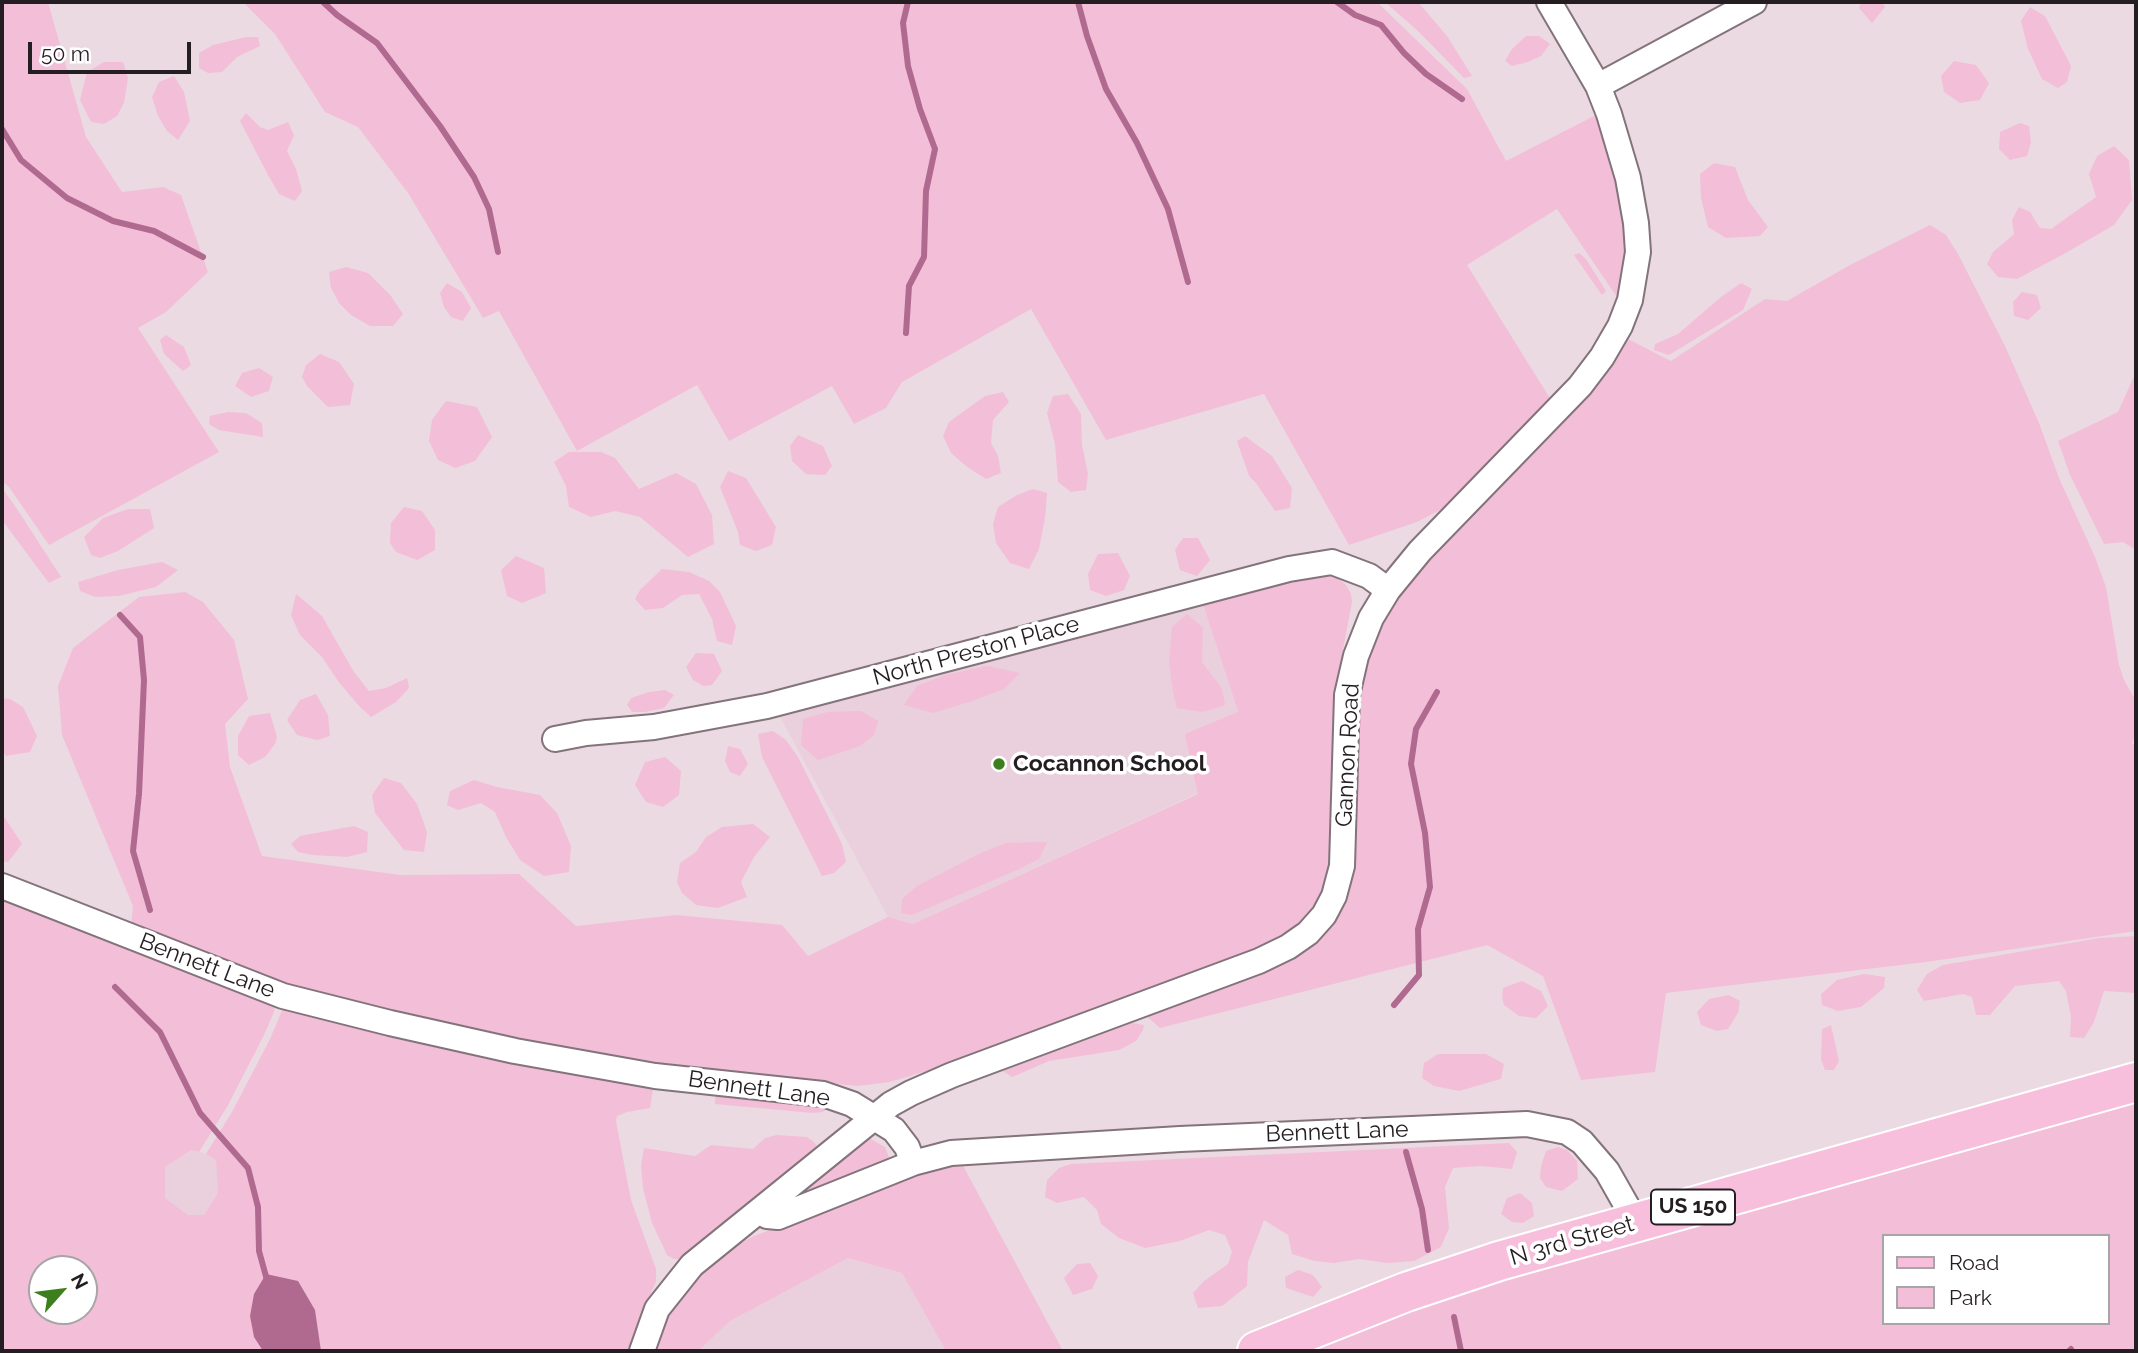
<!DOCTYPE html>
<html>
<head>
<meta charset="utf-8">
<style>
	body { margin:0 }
	#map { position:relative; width:2138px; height:1353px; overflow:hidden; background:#ecdae2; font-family:Raleway,sans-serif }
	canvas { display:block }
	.frame { position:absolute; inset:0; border:4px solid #241d21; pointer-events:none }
	.legend { position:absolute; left:1882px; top:1234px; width:228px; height:91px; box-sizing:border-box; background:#fff; border:2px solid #a7a5a6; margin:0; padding:9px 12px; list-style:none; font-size:21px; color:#241d21 }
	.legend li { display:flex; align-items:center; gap:14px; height:35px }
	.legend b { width:35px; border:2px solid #a7a5a6 }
	.north { position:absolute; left:28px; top:1255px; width:70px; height:70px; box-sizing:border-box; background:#fff; border:2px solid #a7a5a6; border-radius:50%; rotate:62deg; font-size:19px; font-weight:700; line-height:28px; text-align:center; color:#241d21 }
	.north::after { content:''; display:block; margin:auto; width:24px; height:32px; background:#3d7e1f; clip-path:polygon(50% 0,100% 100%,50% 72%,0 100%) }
	.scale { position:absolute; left:28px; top:42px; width:163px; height:32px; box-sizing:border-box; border:4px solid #241d21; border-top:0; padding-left:9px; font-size:21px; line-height:24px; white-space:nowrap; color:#241d21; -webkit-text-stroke:5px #fff; paint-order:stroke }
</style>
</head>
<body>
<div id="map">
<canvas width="2138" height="1353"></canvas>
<div class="frame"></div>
<ul class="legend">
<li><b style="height:9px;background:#f8bfdd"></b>Road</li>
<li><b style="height:19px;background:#f3bed8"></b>Park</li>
</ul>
<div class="north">N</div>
<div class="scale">50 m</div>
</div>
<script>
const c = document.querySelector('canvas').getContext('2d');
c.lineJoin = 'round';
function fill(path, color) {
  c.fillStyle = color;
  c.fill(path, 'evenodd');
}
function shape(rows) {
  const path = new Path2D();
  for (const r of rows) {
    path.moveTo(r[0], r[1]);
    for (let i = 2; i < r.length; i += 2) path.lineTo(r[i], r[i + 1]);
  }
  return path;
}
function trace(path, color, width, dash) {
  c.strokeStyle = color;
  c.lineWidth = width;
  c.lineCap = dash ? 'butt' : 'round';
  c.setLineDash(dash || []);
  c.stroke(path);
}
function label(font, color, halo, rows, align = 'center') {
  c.font = font + ' Raleway,sans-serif';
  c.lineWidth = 7;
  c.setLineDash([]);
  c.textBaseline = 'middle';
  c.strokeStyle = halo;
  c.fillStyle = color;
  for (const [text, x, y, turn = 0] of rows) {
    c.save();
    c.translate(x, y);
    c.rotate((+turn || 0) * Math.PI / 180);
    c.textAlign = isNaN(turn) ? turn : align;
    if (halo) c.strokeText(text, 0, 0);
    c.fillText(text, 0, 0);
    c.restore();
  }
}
fill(shape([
	[1202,601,1238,713,1198,793,913,924,888,917,777,711],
	[191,1150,206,1154,216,1160,218,1193,204,1215,188,1215,165,1198,165,1167],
	[848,1258,902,1273,946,1351,700,1351,699,1349,730,1321]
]), '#eacfdc');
fill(shape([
	[2,2,48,2,86,137,122,192,163,187,181,195,208,272,166,312,138,328,219,452,49,545,9,487,2,481],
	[243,2,1377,2,1467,89,1506,161,1598,114,1617,181,1626,223,1628,257,1619,300,1557,209,1467,265,1551,400,1505,448,1440,510,1417,522,1349,545,1264,394,1106,440,1031,309,902,382,886,408,854,424,832,386,729,441,697,385,577,451,499,311,483,318,408,193,358,127,325,112,275,34],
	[1385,2,1418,2,1447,36,1472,76,1464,78,1419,32],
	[1861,2,1882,2,1885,7,1872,23,1859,8],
	[2030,7,2045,16,2071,66,2067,82,2058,88,2042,79,2028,49,2021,21],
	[1526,36,1539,36,1550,44,1541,56,1528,62,1512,66,1505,61,1512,49],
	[246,37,258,37,260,46,237,57,222,72,208,73,199,68,199,53,213,45],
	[1954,61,1976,65,1989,83,1980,100,1960,103,1944,92,1941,76],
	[104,62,123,62,128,78,124,103,117,116,104,124,91,122,80,100,87,72],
	[174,76,184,92,190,121,178,140,167,131,158,116,152,97,159,82],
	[246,113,260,127,268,130,288,122,294,135,287,151,296,169,302,191,295,201,279,194,268,175,240,121],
	[2020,123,2029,126,2031,142,2027,156,2010,160,1999,149,2000,132],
	[2114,146,2129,160,2132,200,2114,225,2064,254,2017,279,1998,277,1987,264,1993,252,2014,234,2012,220,2019,207,2030,212,2040,228,2051,229,2096,197,2089,174,2097,156],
	[1714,163,1735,167,1748,200,1768,227,1760,236,1726,238,1708,227,1701,198,1700,174],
	[1930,225,1946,235,1958,254,2005,346,2039,423,2059,478,2095,557,2106,587,2119,665,2124,680,2136,701,2136,730,2132,744,2136,745,2136,931,1926,962,1666,993,1655,1072,1581,1080,1543,976,1487,945,1160,1028,1144,1014,1318,937,1363,676,1387,614,1399,593,1626,338,1671,361,1765,299,1787,301,1850,265],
	[1579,253,1586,259,1606,291,1602,295,1574,255],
	[346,267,368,273,391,296,403,314,393,326,370,326,351,315,339,303,331,288,329,272],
	[447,283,462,292,471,308,463,321,451,317,444,307,440,293],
	[1741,283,1752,289,1743,310,1669,355,1654,350,1655,344,1678,334,1721,297],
	[2022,292,2037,295,2041,308,2028,320,2014,316,2013,302],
	[166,335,184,347,191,365,183,371,164,354,160,340],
	[320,354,339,362,354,384,350,405,328,407,307,386,302,377,306,365],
	[259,368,273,377,269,391,251,397,235,386,242,373],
	[2136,372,2136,550,2123,542,2104,544,2070,475,2058,441,2118,412],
	[1003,392,1009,402,993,420,991,443,998,456,1001,473,986,479,966,466,951,453,943,436,949,422,985,396],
	[1068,394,1081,414,1082,445,1088,474,1086,490,1071,492,1058,482,1055,444,1047,413,1053,396],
	[446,401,477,407,492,437,475,461,455,468,438,460,429,441,432,420],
	[228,412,246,413,262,423,263,437,219,430,209,424,210,416],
	[798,435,823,446,832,466,825,475,806,474,792,461,790,446],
	[1245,436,1272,456,1292,488,1290,508,1275,511,1256,483,1249,476,1237,441],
	[569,452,601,452,615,458,639,489,676,473,696,484,712,515,714,544,688,557,640,517,615,511,591,517,569,507,566,486,554,462],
	[728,471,746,478,776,527,772,545,756,551,740,545,738,532,720,487],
	[2,488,17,509,61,577,49,583,2,520],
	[1033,489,1047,493,1045,518,1039,549,1029,569,1010,563,996,543,993,524,998,507,1017,495],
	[404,507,422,511,435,530,435,550,417,560,396,552,390,543,391,523],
	[128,509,150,509,154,528,118,551,100,558,91,555,84,537,103,518],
	[1183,538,1198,538,1210,560,1197,576,1180,570,1175,550],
	[1118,553,1130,576,1124,590,1106,596,1090,590,1088,574,1098,554],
	[516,556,544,568,546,593,522,603,507,596,501,570],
	[162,562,178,570,156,587,119,596,95,597,80,591,78,582,118,570],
	[662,569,689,572,709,581,720,592,736,626,732,645,717,641,712,619,699,594,682,595,663,608,645,610,635,599,640,590],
	[1319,574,1336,577,1346,585,1351,594,1352,602,1338,676,1334,715,1333,834,1331,863,1322,891,1311,912,1299,924,1261,947,939,1067,890,1082,858,1086,657,1067,512,1042,281,984,131,926,133,906,62,735,58,686,73,648,139,597,185,592,203,602,234,640,248,699,225,724,230,767,262,856,400,875,519,874,576,926,676,915,782,925,808,956,888,917,913,924,1198,794,1185,734,1238,712,1202,601],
	[296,594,322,616,354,672,369,691,386,688,407,678,409,688,396,702,371,717,359,706,338,681,322,657,300,635,291,615],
	[1187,614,1203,628,1202,662,1222,689,1225,705,1203,712,1177,708,1173,692,1169,662,1172,627],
	[696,653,714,654,722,671,712,685,703,686,693,680,686,667],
	[987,666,1020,673,1004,689,972,701,933,713,904,705,917,686,945,675],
	[665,690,674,695,664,708,645,712,632,712,627,705,631,698,649,692],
	[316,694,328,715,330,736,317,740,297,735,287,720,300,700],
	[2,698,10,699,23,707,37,736,30,752,6,756,2,749],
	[861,711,878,721,874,735,860,746,818,760,801,745,803,719,828,712],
	[270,713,277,737,275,744,265,757,249,765,238,755,238,736,249,716],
	[773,731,786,740,798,757,842,844,846,862,834,873,822,876,762,757,758,734],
	[728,746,740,749,748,764,740,776,730,772,725,761],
	[665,757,681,771,679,795,663,807,646,802,635,785,645,762],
	[384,778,401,783,417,804,427,832,424,852,404,850,375,813,372,795],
	[474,780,497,787,540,795,557,813,571,846,569,872,544,876,520,860,506,837,495,812,481,803,458,810,447,805,450,791],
	[2,817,5,818,22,844,8,862,2,861],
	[753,824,770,837,754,857,741,882,747,897,718,908,696,905,682,893,677,882,680,863,696,852,706,837,722,827],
	[354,826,368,832,367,852,347,857,313,855,298,852,291,844,300,836],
	[1047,842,1039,859,1017,870,912,915,901,913,902,899,917,886,979,854,1006,843],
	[2,895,275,1004,274,1012,264,1035,227,1107,199,1152,191,1150,165,1167,165,1198,188,1215,204,1215,218,1193,216,1160,206,1154,232,1112,270,1039,283,1008,654,1083,650,1108,627,1112,617,1116,616,1121,631,1200,656,1269,656,1282,644,1308,630,1351,2,1351],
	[42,1269,84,1269,84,1311,42,1311],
	[2136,936,2136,993,2104,991,2094,1022,2084,1038,2070,1037,2071,1017,2066,991,2059,981,2015,986,1990,1015,1976,1015,1972,997,1963,994,1924,1001,1917,990,1927,974,1943,965,2100,938],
	[1864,974,1885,977,1884,988,1861,1007,1838,1011,1822,1005,1821,994,1837,980],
	[1522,981,1541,991,1548,1006,1536,1018,1519,1016,1504,1005,1502,998,1503,988],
	[1729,995,1740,1001,1738,1013,1728,1029,1717,1031,1701,1025,1697,1012,1709,999],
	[1132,1023,1144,1025,1143,1030,1136,1041,1119,1050,1049,1061,1012,1077,1003,1071],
	[1831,1025,1839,1061,1834,1070,1825,1070,1821,1059,1822,1029],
	[1438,1054,1486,1054,1504,1064,1501,1079,1459,1091,1434,1086,1422,1078,1424,1063],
	[716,1091,820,1103,826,1109,823,1112,813,1113,715,1104],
	[2136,1097,2136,1351,1293,1351,1402,1309],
	[1884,1236,2108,1236,2108,1323,1884,1323],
	[777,1135,807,1137,814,1142,819,1150,682,1259,674,1259,667,1255,652,1223,643,1188,641,1165,644,1148,695,1156,711,1145,753,1149,765,1138],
	[867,1137,885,1147,890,1160,787,1202],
	[1509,1143,1517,1152,1512,1169,1481,1166,1453,1168,1445,1187,1449,1228,1441,1247,1414,1261,1387,1263,1359,1259,1334,1263,1315,1261,1292,1254,1288,1235,1264,1220,1248,1262,1247,1286,1222,1306,1198,1308,1193,1293,1204,1281,1228,1264,1232,1252,1225,1235,1209,1230,1180,1241,1145,1248,1119,1238,1101,1224,1097,1210,1084,1197,1057,1203,1045,1197,1047,1180,1059,1168,1071,1164],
	[1558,1147,1567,1150,1577,1161,1578,1179,1562,1191,1546,1187,1540,1178,1541,1166,1546,1151],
	[961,1162,1063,1351,946,1351,902,1273,848,1258,730,1321,700,1349,700,1351,655,1351,667,1315,687,1284,729,1249,752,1237,921,1170],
	[1520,1193,1532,1203,1534,1216,1523,1223,1512,1222,1501,1214,1507,1198],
	[1090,1263,1098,1276,1092,1289,1073,1295,1064,1278,1077,1264],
	[1298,1270,1313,1275,1322,1287,1313,1297,1286,1288,1285,1277]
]), '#f3bed8');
fill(shape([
	[266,1274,298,1281,315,1310,321,1351,263,1351,254,1337,250,1316,254,1294]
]), '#b16a8f');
trace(shape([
	[323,2,337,15,377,43,440,126,474,177,489,209,498,252],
	[1078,2,1087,36,1106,89,1137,143,1168,209,1188,282],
	[1337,2,1355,15,1381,25,1404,53,1426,74,1462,99],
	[2,129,21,160,67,198,113,221,154,231,203,257],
	[906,333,909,286,924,257,926,191,935,149,920,109,908,66,903,23,908,2],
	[120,615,140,637,144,680,139,794,133,851,150,910],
	[115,987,160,1032,200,1113,248,1168,258,1207,259,1251,267,1280],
	[1394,1005,1419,975,1418,929,1430,887,1425,833,1411,764,1416,729,1437,692],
	[1406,1152,1422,1209,1428,1250],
	[1454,1317,1461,1351],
	[2069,1351,2071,1349]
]), '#b16a8f', 6);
const street = shape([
	[1598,86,1754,2],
	[555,739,586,733,654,727,767,706,1289,569,1332,562,1369,576,1388,590],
	[2,886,283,996,390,1023,515,1051,655,1076,823,1094,852,1104,894,1130,907,1147,913,1163],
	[760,1211,767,1216,778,1217,913,1163,951,1153,1180,1139,1527,1124,1567,1132,1582,1142,1607,1171,1628,1208,1632,1224],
	[642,1351,657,1309,692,1265,891,1104,911,1093,952,1075,1259,961,1288,947,1308,933,1324,915,1334,896,1342,866,1347,695,1356,656,1371,618,1388,590,1420,551,1580,386,1602,357,1620,326,1630,300,1638,252,1636,223,1628,178,1609,114,1598,86,1549,2]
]);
const primary = shape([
	[1257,1351,1406,1292,1499,1261,2136,1082]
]);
trace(street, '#83737b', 28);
trace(primary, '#fff', 42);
trace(street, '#fff', 24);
trace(primary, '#f8bfdd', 38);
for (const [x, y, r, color] of [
	[999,764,7,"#3d7e1f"]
]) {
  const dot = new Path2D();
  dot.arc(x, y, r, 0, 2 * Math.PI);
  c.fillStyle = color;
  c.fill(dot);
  trace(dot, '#fff', 2.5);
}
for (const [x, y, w] of [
	[1693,1207,84]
]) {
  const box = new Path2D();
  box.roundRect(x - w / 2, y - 17.5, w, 35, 5);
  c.fillStyle = '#fff';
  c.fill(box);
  trace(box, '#241d21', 2);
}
label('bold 21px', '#241d21', null, [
	["US 150",1693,1207]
]);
label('23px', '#241d21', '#fff', [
	["North Preston Place",976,651,-15],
	["Gannon Road",1348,755,-87],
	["Bennett Lane",207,966,21],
	["Bennett Lane",759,1089,8],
	["Bennett Lane",1337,1132,-2],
	["N 3rd Street",1572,1241,-16]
]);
label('bold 23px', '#241d21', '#fff', [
	["Cocannon School",1013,764]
], 'left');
</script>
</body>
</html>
